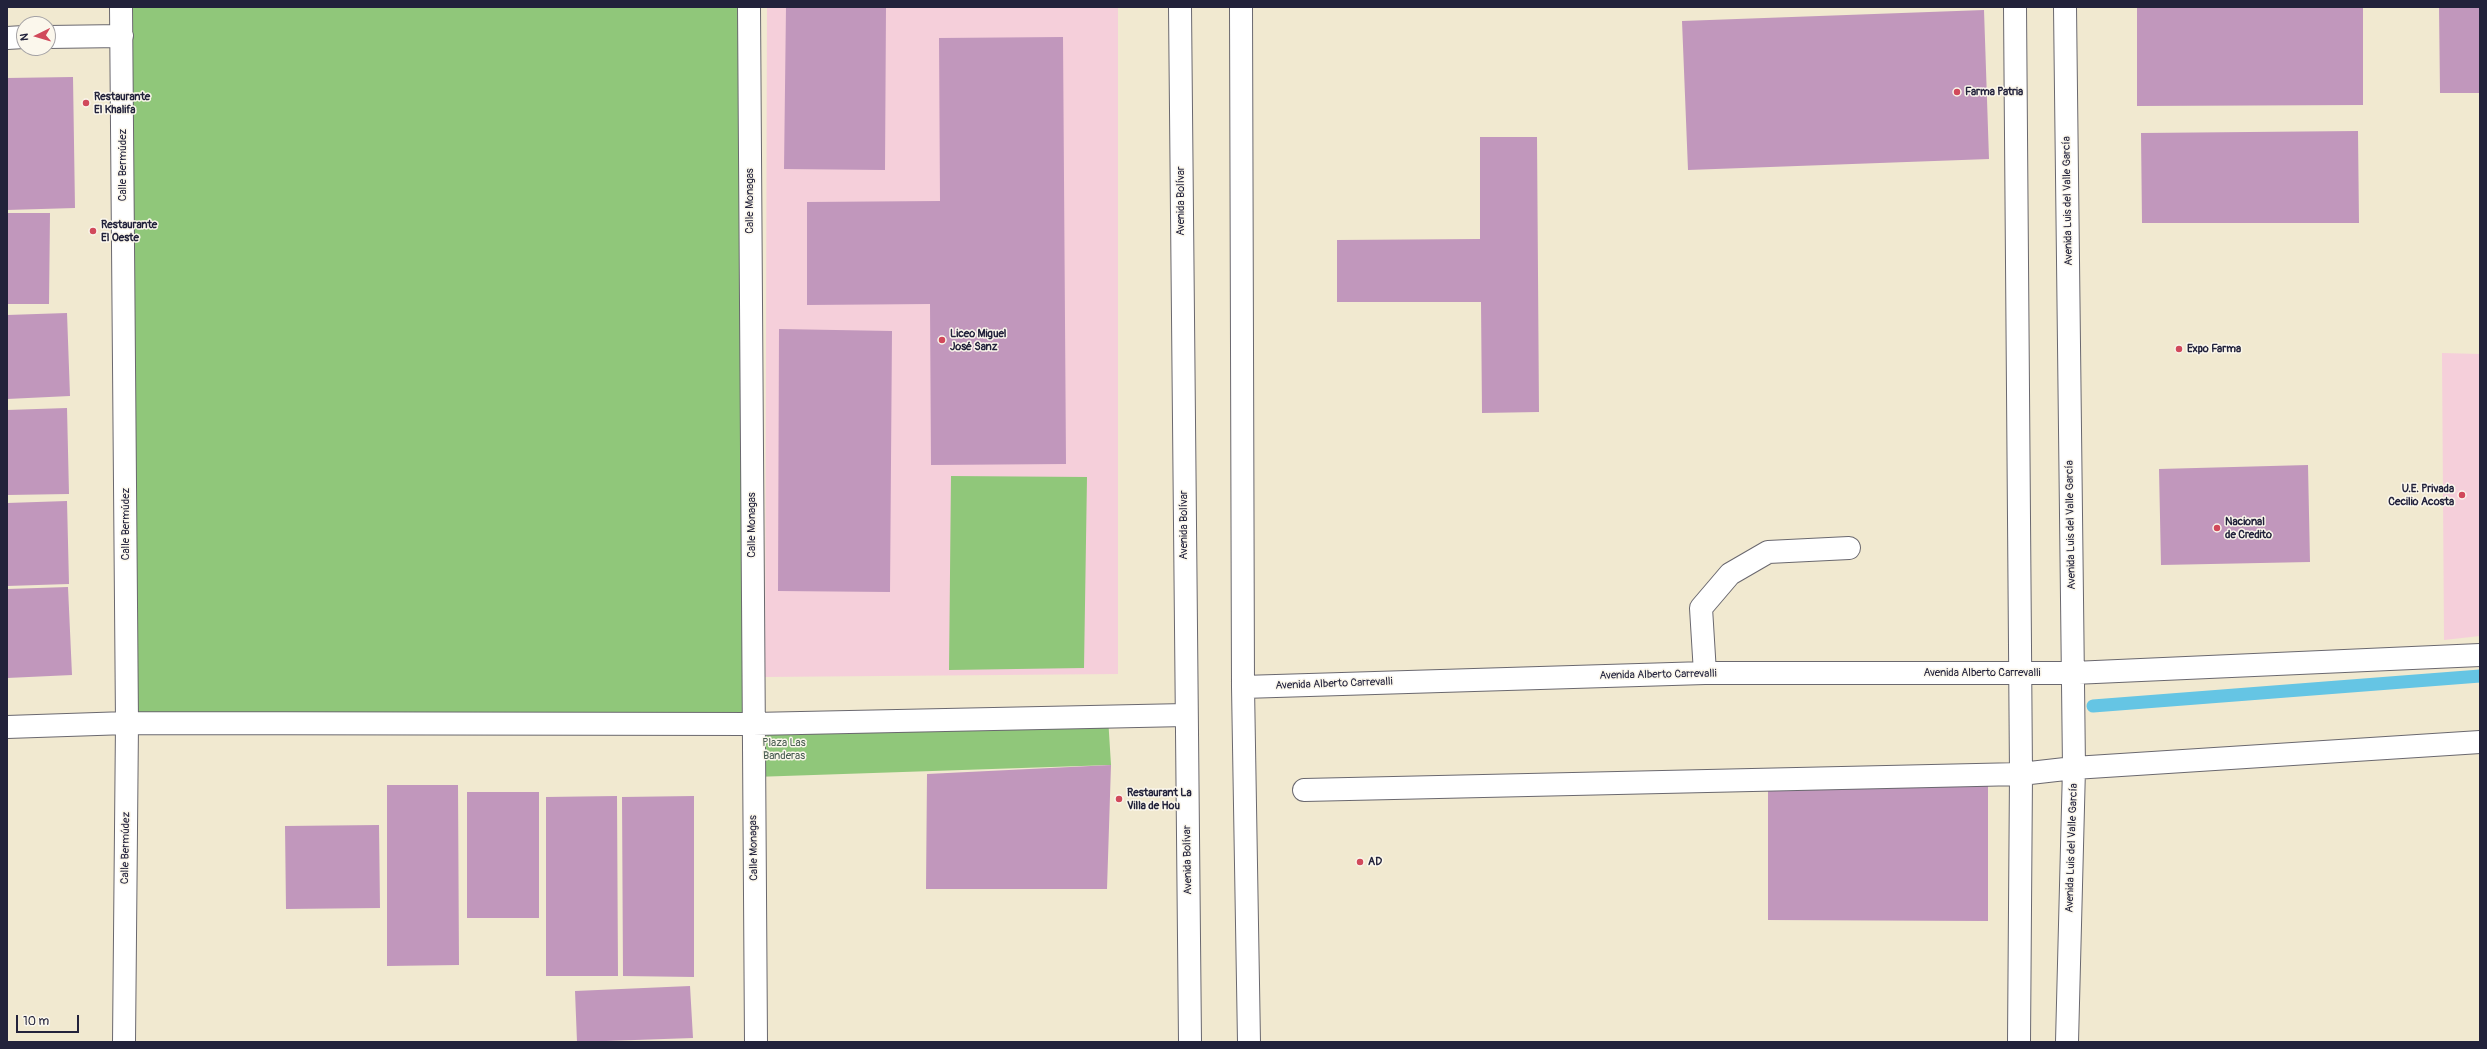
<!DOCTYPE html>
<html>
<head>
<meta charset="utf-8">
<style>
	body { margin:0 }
	#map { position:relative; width:2487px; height:1049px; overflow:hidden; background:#f1e9d0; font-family:Pangolin,sans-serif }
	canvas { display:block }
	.frame { position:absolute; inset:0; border:8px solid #22223b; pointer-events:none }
	.north { position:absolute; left:16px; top:16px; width:40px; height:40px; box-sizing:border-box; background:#fbf7ec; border:1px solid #a4a2a5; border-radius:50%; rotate:265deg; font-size:11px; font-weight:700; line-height:16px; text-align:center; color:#22223b }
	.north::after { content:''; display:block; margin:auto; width:14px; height:18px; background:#d1495b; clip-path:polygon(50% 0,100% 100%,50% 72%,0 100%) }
	.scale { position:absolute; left:16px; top:1015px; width:63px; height:18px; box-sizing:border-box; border:2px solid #22223b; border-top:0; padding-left:5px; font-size:12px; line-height:14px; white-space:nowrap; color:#22223b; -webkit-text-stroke:3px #fbf7ec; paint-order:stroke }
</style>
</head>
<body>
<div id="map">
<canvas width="2487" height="1049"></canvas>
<div class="frame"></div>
<div class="north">N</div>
<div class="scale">10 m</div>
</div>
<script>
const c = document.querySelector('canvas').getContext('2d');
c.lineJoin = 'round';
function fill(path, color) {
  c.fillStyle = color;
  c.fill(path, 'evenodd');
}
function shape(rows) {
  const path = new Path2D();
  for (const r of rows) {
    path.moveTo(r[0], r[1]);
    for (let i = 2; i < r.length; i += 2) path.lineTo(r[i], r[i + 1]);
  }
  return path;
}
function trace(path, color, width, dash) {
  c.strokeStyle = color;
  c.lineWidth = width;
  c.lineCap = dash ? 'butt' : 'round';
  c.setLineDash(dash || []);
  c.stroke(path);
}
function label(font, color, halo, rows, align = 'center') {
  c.font = font + ' Pangolin,sans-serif';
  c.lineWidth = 3;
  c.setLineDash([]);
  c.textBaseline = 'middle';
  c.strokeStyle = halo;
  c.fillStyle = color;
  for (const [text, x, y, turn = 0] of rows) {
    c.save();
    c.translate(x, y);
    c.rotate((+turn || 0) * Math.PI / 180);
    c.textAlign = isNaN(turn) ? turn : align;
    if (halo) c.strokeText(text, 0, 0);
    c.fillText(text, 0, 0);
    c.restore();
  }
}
fill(shape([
	[767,7,1118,7,1118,674,765,677],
	[2442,353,2480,354,2480,636,2444,640]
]), '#f5cfda');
fill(shape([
	[119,7,749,7,753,724,1108,717,1111,765,754,777,753,724,127,723],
	[951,476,1087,477,1084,668,949,670]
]), '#90c77a');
trace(shape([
	[2093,706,2480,676]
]), '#65c5e4', 13);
fill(shape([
	[786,7,886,7,885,170,784,169],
	[2137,7,2363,7,2363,105,2137,106],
	[2439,7,2480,7,2480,93,2440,93],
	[1984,10,1989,159,1688,170,1682,21],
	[1063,37,1066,464,931,465,930,304,807,305,807,202,940,201,939,38],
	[73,77,75,208,7,210,7,78],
	[2358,131,2359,223,2142,223,2141,133],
	[1480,137,1537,137,1539,412,1482,413,1481,302,1337,302,1337,240,1480,239],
	[7,213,50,213,49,304,7,304],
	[67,313,70,396,7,399,7,315],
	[779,329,892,331,890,592,778,591],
	[67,408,69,494,7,495,7,410],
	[2308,465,2310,562,2161,565,2159,469],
	[67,501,69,584,7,586,7,503],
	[68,587,72,675,7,678,7,589],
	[1111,765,1107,889,926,889,927,774],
	[1768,784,1988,784,1988,921,1768,920],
	[387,785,458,785,459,965,387,966],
	[467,792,539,792,539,918,467,918],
	[617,796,618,976,546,976,546,797],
	[694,796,694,977,623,976,622,797],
	[379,825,380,908,286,909,285,826],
	[690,986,693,1038,577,1042,575,991]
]), '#c197bc');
const minor = shape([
	[121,7,127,723,124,1042],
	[749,7,756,1042],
	[1180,7,1190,1042],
	[1241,7,1243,687,1249,1042],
	[2015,7,2021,774,2019,1042],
	[2065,7,2074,768,2067,1042],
	[48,37,122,36],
	[7,38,24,37],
	[1705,673,1701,608,1730,574,1768,552,1849,548],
	[1243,687,1705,673,2073,673,2480,655],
	[7,727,127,723,753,724,1186,715],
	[1304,790,2021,774,2074,768,2480,742]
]);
trace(minor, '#6a686f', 24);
trace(minor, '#fff', 22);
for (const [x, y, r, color] of [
	[1957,92,4,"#d1495b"],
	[86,103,4,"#d1495b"],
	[93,231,4,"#d1495b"],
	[942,340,4,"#d1495b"],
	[2179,349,4,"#d1495b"],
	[2462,495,4,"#d1495b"],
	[2217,528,4,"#d1495b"],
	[1119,799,4,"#d1495b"],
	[1360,862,4,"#d1495b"]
]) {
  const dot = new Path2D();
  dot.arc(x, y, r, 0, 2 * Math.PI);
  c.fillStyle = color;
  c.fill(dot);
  trace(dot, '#fbf7ec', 1.5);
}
label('bold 11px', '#22223b', '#fbf7ec', [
	["Farma Patria",1965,92],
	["Restaurante",94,97],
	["El Khalifa",94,110],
	["Restaurante",101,225],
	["El Oeste",101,238],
	["Liceo Miguel",950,334],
	["José Sanz",950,347],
	["Expo Farma",2187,349],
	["U.E. Privada",2454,489,"right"],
	["Cecilio Acosta",2454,502,"right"],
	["Nacional",2225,522],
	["de Credito",2225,535],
	["Restaurant La",1127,793],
	["Villa de Hou",1127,806],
	["AD",1368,862]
], 'left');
label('11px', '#22223b', '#fbf7ec', [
	["Calle Bermúdez",123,165,-90],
	["Calle Monagas",750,201,-90],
	["Avenida Bolívar",1181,201,-90],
	["Avenida Luis del Valle García",2068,201,-91],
	["Calle Bermúdez",126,524,-90],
	["Calle Monagas",752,525,-90],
	["Avenida Bolívar",1184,525,-90],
	["Avenida Luis del Valle García",2071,525,-91],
	["Avenida Alberto Carrevalli",1982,673],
	["Avenida Alberto Carrevalli",1658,675,-1],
	["Avenida Alberto Carrevalli",1334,684,-2],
	["Calle Bermúdez",126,848,-89],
	["Calle Monagas",754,848,-91],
	["Avenida Luis del Valle García",2072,848,-88],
	["Avenida Bolívar",1188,860,-91]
]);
label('11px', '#485c51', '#fbf7ec', [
	["Plaza Las",784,743],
	["Banderas",784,756]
]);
</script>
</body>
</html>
